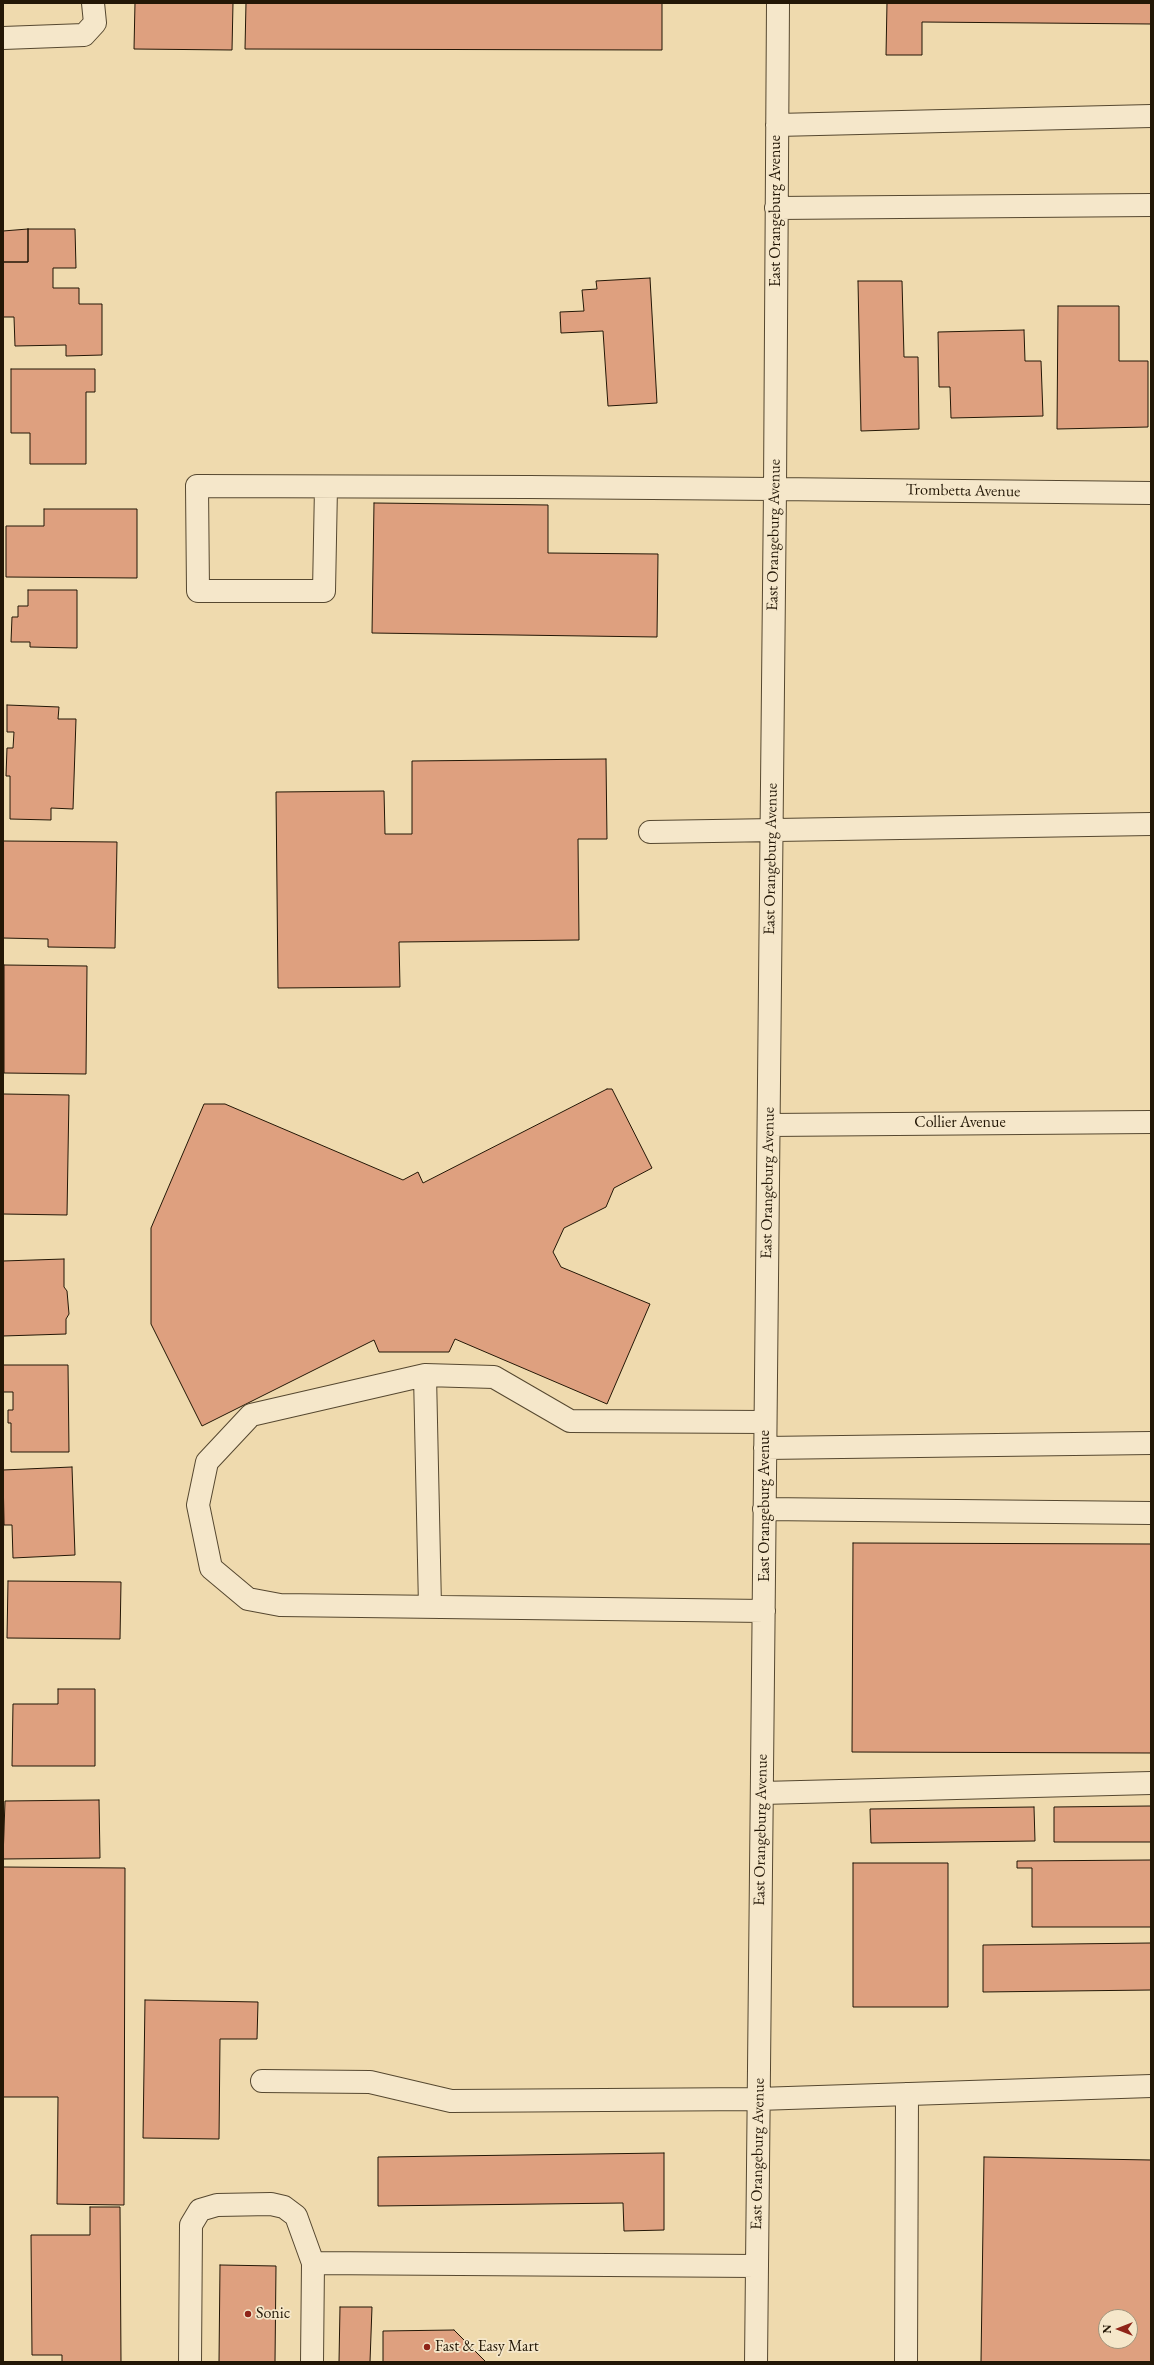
<!DOCTYPE html>
<html>
<head>
<meta charset="utf-8">
<style>
	body { margin:0 }
	#map { position:relative; width:1154px; height:2365px; overflow:hidden; background:#efdaae; font-family:"EB Garamond",serif }
	canvas { display:block }
	.frame { position:absolute; inset:0; border:4px solid #231706; pointer-events:none }
	.north { position:absolute; left:1098px; top:2309px; width:40px; height:40px; box-sizing:border-box; background:#f5e7ca; border:1px solid #a1947c; border-radius:50%; rotate:270deg; font-size:11px; font-weight:700; line-height:16px; text-align:center; color:#231706 }
	.north::after { content:''; display:block; margin:auto; width:14px; height:18px; background:#8f2418; clip-path:polygon(50% 0,100% 100%,50% 72%,0 100%) }
</style>
</head>
<body>
<div id="map">
<canvas width="1154" height="2365"></canvas>
<div class="frame"></div>
<div class="north">N</div>
</div>
<script>
const c = document.querySelector('canvas').getContext('2d');
c.lineJoin = 'round';
function fill(path, color) {
  c.fillStyle = color;
  c.fill(path, 'evenodd');
}
function shape(rows) {
  const path = new Path2D();
  for (const r of rows) {
    path.moveTo(r[0], r[1]);
    for (let i = 2; i < r.length; i += 2) path.lineTo(r[i], r[i + 1]);
  }
  return path;
}
function trace(path, color, width, dash) {
  c.strokeStyle = color;
  c.lineWidth = width;
  c.lineCap = dash ? 'butt' : 'round';
  c.setLineDash(dash || []);
  c.stroke(path);
}
function label(font, color, halo, rows, align = 'center') {
  c.font = font + ' "EB Garamond",serif';
  c.lineWidth = 3.5;
  c.setLineDash([]);
  c.textBaseline = 'middle';
  c.strokeStyle = halo;
  c.fillStyle = color;
  for (const [text, x, y, turn = 0] of rows) {
    c.save();
    c.translate(x, y);
    c.rotate((+turn || 0) * Math.PI / 180);
    c.textAlign = isNaN(turn) ? turn : align;
    if (halo) c.strokeText(text, 0, 0);
    c.fillText(text, 0, 0);
    c.restore();
  }
}
const building = shape([
	[135,3,233,3,232,50,134,49,135,3],
	[246,3,662,3,662,50,245,49,246,3],
	[887,3,1151,3,1151,24,922,22,922,55,886,55,887,3],
	[28,229,28,262,3,262,3,231,28,229],
	[28,229,75,229,76,268,53,268,53,288,79,288,79,304,102,304,102,355,66,356,66,345,15,346,14,317,3,317,3,262,28,262,28,229],
	[650,278,657,403,608,406,603,331,561,333,560,312,584,311,582,290,597,289,596,281,650,278],
	[858,281,902,281,904,357,918,357,919,429,861,431,858,281],
	[1058,306,1119,306,1119,361,1148,361,1148,427,1057,429,1058,306],
	[1024,330,1025,361,1041,361,1043,416,951,418,950,387,939,387,938,332,1024,330],
	[11,369,95,369,95,392,86,392,86,464,30,464,30,433,11,433,11,369],
	[374,503,548,505,548,553,658,554,657,637,372,633,374,503],
	[44,509,137,509,137,578,6,577,6,526,44,526,44,509],
	[28,590,77,590,77,648,30,647,30,642,11,642,12,617,18,617,18,606,28,606,28,590],
	[7,705,59,707,58,719,76,719,73,809,51,808,51,820,10,819,10,776,6,776,7,748,13,748,14,732,7,732,7,705],
	[606,759,607,839,578,839,579,940,399,942,400,987,278,988,276,792,384,791,385,834,412,834,412,761,606,759],
	[3,841,117,842,115,948,48,947,48,939,3,938,3,841],
	[4,965,87,966,86,1074,4,1073,4,965],
	[607,1089,612,1089,652,1168,614,1188,606,1207,564,1228,553,1252,561,1267,650,1304,607,1404,455,1339,449,1352,379,1352,374,1340,202,1426,151,1324,151,1228,204,1104,225,1104,403,1180,418,1172,423,1183,607,1089],
	[3,1094,69,1095,67,1215,3,1214,3,1094],
	[64,1259,64,1287,67,1291,69,1314,66,1319,66,1334,3,1336,3,1261,64,1259],
	[3,1365,68,1365,69,1452,11,1452,11,1423,8,1423,8,1410,13,1410,13,1392,3,1392,3,1365],
	[72,1467,75,1555,13,1558,12,1525,4,1525,3,1470,72,1467],
	[853,1543,1151,1544,1151,1753,852,1752,853,1543],
	[8,1581,121,1582,120,1639,7,1638,8,1581],
	[58,1689,95,1689,95,1766,12,1766,13,1704,58,1704,58,1689],
	[99,1800,100,1858,3,1859,5,1801,99,1800],
	[1151,1806,1151,1842,1054,1842,1054,1807,1151,1806],
	[1034,1807,1035,1841,871,1843,870,1809,1034,1807],
	[1151,1860,1151,1927,1032,1927,1032,1868,1017,1868,1017,1861,1151,1860],
	[853,1863,948,1863,948,2007,853,2007,853,1863],
	[3,1867,125,1868,124,2205,57,2204,58,2097,3,2097,3,1867],
	[1151,1943,1151,1990,983,1992,983,1945,1151,1943],
	[145,2000,258,2002,257,2039,220,2039,219,2139,143,2138,145,2000],
	[664,2153,664,2230,624,2231,623,2203,378,2206,378,2157,664,2153],
	[984,2157,1151,2160,1151,2362,981,2362,984,2157],
	[1106,2317,1130,2317,1130,2341,1106,2341,1106,2317],
	[90,2207,120,2207,121,2362,62,2362,62,2355,32,2355,31,2235,90,2235,90,2207],
	[220,2265,276,2266,275,2362,219,2362,220,2265],
	[340,2307,372,2307,370,2362,339,2362,340,2307],
	[454,2330,486,2362,383,2362,383,2331,454,2330]
]);
fill(building, '#dea07f');
trace(building, '#231706', 1);
const minor = shape([
	[3,38,84,35,95,23,93,3],
	[777,125,1151,116],
	[776,208,1151,205],
	[326,487,324,591,198,591,197,486,529,487,775,489,1151,493],
	[650,832,1151,824],
	[769,1125,1151,1122],
	[425,1375,430,1607],
	[765,1448,1151,1443],
	[764,1509,1151,1513],
	[764,1611,280,1605,248,1599,211,1568,198,1505,207,1462,251,1415,425,1375,494,1377,570,1421,765,1422],
	[762,1793,1151,1783],
	[262,2081,370,2082,451,2101,758,2099,1151,2086],
	[313,2263,756,2266],
	[190,2362,191,2225,200,2210,217,2205,271,2204,284,2207,296,2216,313,2263,312,2362],
	[756,2362,775,489,778,3],
	[906,2362,907,2094]
]);
trace(minor, '#564830', 24);
trace(minor, '#f5e7ca', 22);
for (const [x, y, r, color] of [
	[248,2314,4,"#8f2418"],
	[427,2347,4,"#8f2418"]
]) {
  const dot = new Path2D();
  dot.arc(x, y, r, 0, 2 * Math.PI);
  c.fillStyle = color;
  c.fill(dot);
  trace(dot, '#f5e7ca', 1.5);
}
label('16px', '#231706', '#f5e7ca', [
	["East Orangeburg Avenue",776,211,-90],
	["Trombetta Avenue",963,491,1],
	["East Orangeburg Avenue",774,535,-89],
	["East Orangeburg Avenue",771,859,-89],
	["Collier Avenue",960,1123],
	["East Orangeburg Avenue",768,1183,-89],
	["East Orangeburg Avenue",765,1506,-90],
	["East Orangeburg Avenue",761,1830,-89],
	["East Orangeburg Avenue",758,2154,-89]
]);
label('16px', '#231706', '#f5e7ca', [
	["Sonic",256,2314],
	["Fast & Easy Mart",435,2347]
], 'left');
</script>
</body>
</html>
